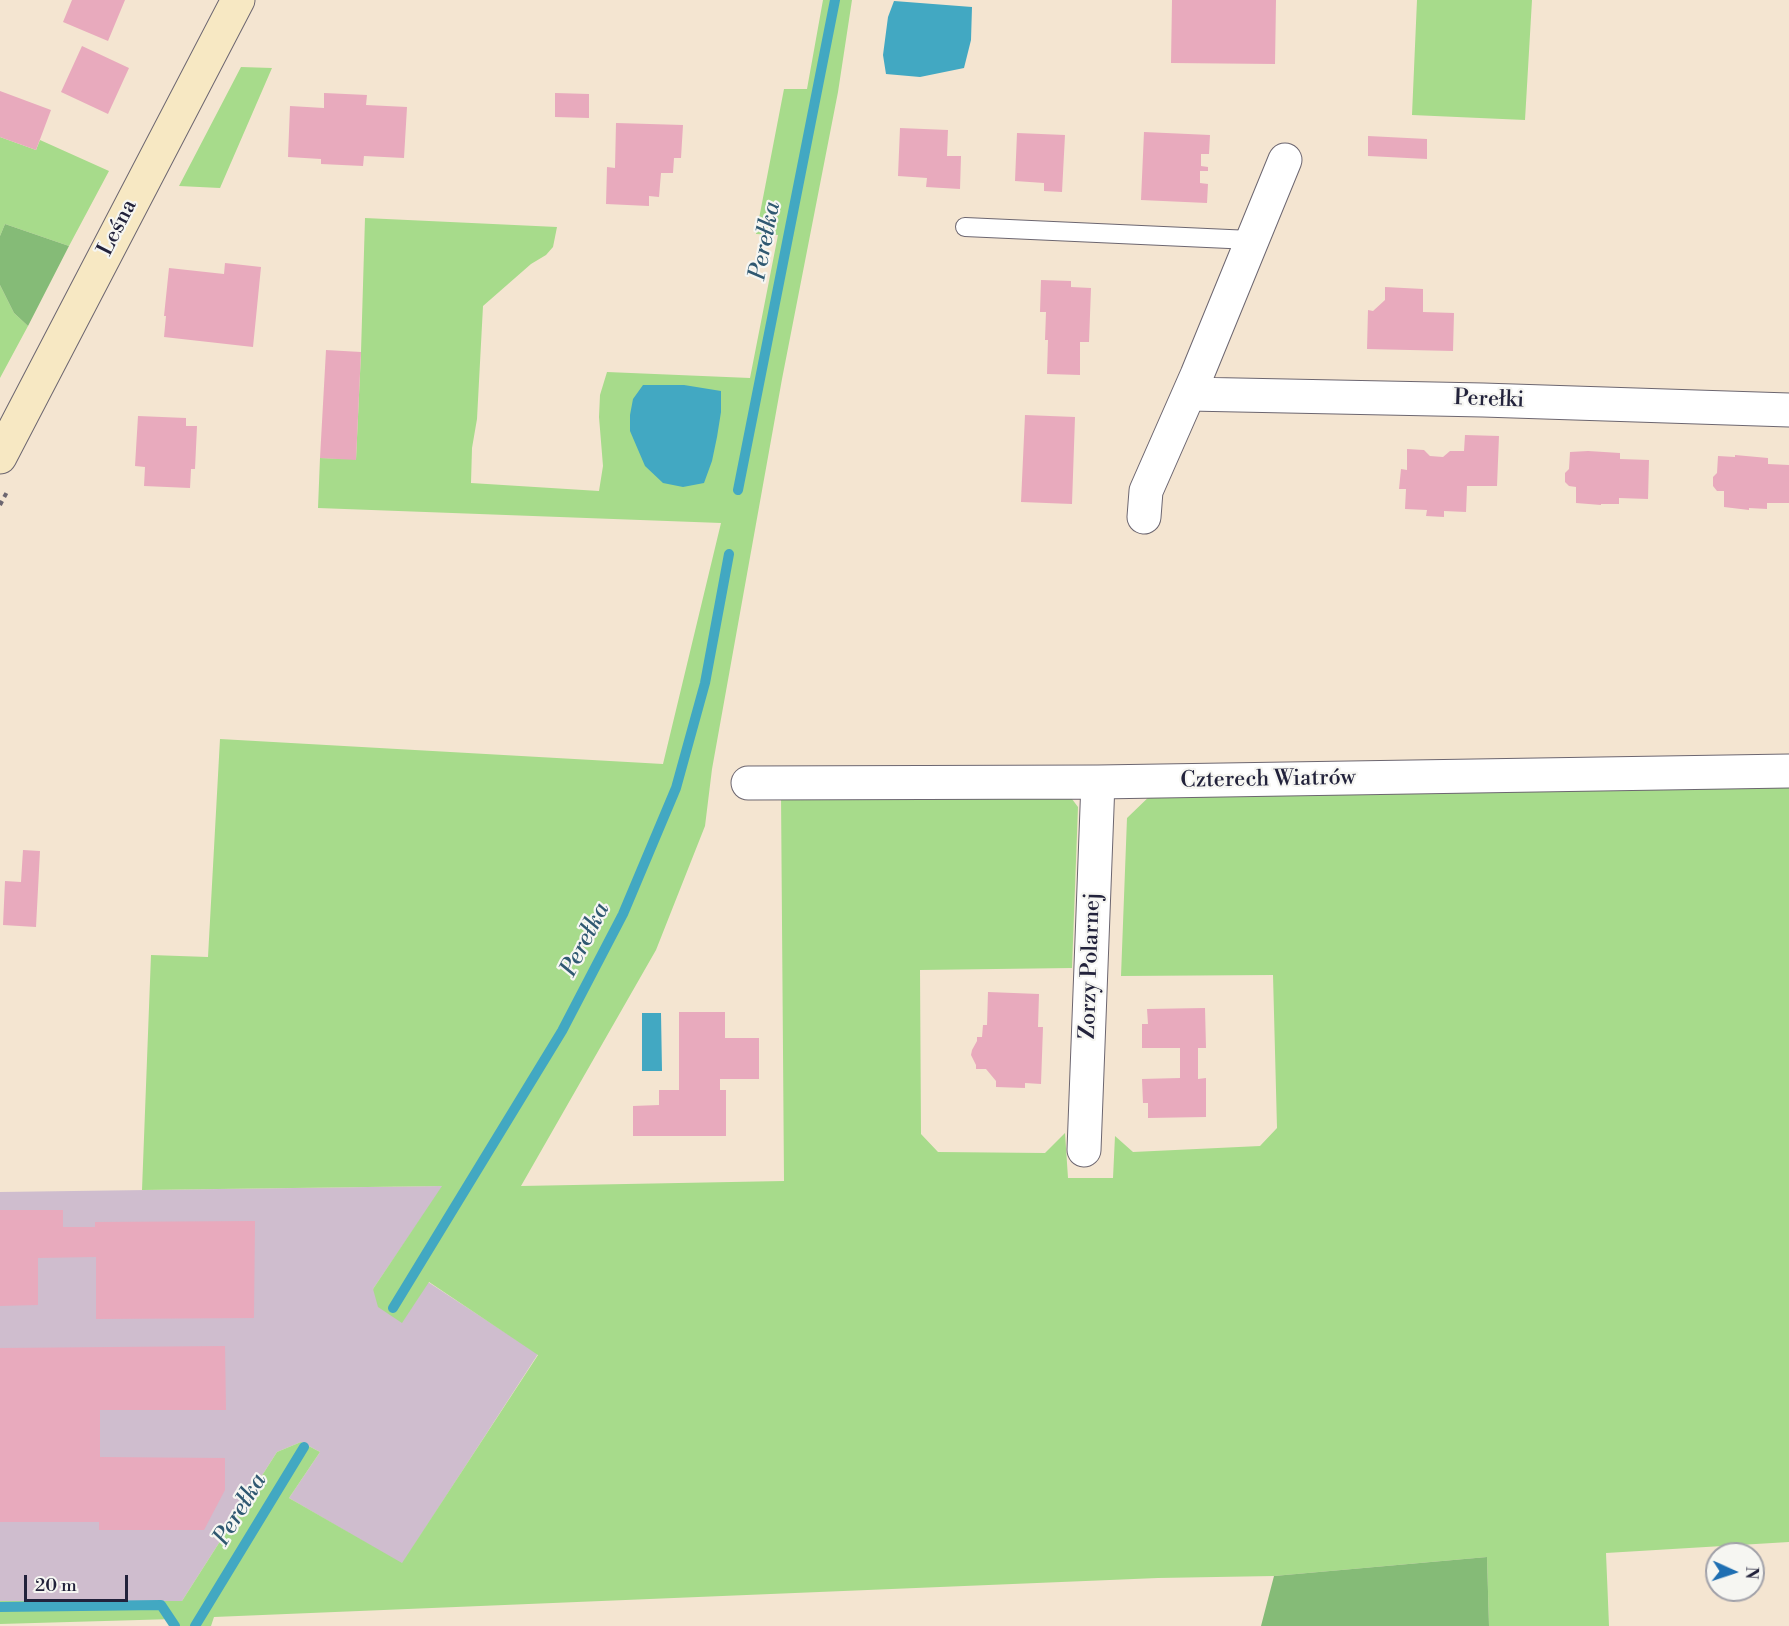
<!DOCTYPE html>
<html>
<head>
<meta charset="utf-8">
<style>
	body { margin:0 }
	#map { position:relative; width:1789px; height:1626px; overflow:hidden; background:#f4e5d1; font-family:"Libre Bodoni",serif }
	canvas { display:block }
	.north { position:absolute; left:1705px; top:1542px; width:60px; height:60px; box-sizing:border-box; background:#f6f6f2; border:2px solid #a1a1a9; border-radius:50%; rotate:93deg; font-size:16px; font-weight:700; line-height:24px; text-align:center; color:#22223b }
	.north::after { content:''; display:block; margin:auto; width:21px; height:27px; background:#1f6fb2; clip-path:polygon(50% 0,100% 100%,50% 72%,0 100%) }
	.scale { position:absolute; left:24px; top:1575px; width:104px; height:27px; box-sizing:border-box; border:3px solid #22223b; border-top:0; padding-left:8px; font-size:18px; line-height:21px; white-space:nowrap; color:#22223b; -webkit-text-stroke:4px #f6f6f2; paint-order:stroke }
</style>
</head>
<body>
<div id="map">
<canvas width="1789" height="1626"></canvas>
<div class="north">N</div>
<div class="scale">20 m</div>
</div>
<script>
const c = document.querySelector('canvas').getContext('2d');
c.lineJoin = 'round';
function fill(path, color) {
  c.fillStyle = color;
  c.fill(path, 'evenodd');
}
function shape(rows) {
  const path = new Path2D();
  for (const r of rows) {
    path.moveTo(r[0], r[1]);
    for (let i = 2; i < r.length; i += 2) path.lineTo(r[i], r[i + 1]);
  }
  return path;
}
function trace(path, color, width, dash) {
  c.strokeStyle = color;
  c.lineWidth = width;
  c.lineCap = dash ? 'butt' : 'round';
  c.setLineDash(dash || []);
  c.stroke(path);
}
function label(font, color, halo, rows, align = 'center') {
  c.font = font + ' "Libre Bodoni",serif';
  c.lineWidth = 4.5;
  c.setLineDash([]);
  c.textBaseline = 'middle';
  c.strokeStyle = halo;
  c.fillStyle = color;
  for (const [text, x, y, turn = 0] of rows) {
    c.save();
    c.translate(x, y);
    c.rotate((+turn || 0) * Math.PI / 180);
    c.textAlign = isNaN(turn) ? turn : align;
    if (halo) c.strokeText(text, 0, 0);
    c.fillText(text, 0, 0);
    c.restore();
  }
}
fill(shape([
	[443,1186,373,1289,402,1322,428,1282,538,1354,402,1564,289,1498,320,1452,301,1442,277,1452,182,1601,0,1601,0,1192]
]), '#cfbdce');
fill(shape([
	[823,0,852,0,838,92,782,379,712,769,705,826,656,950,521,1186,784,1181,781,794,1069,795,1078,807,1072,968,920,970,921,1134,938,1152,1045,1153,1065,1133,1068,1178,1113,1178,1115,1136,1133,1152,1260,1146,1277,1128,1273,975,1121,976,1127,818,1155,791,1789,781,1789,1542,1606,1553,1609,1626,1489,1626,1487,1557,1274,1576,1158,1578,214,1617,211,1626,173,1626,174,1619,0,1624,0,1601,182,1601,277,1452,301,1442,320,1452,289,1498,402,1563,538,1355,429,1282,402,1323,378,1307,373,1289,442,1186,142,1190,151,955,208,957,220,739,663,764,721,523,318,508,320,458,356,459,361,352,365,218,557,227,553,247,546,255,531,264,483,306,477,419,472,448,471,483,599,491,603,466,599,417,600,395,607,372,750,378,778,235,756,234,784,89,807,89],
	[1417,0,1532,0,1525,120,1412,115],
	[241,67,272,68,220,188,179,186],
	[0,137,36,150,40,140,109,171,69,246,5,224,0,236],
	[0,285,14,313,28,326,0,378]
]), '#a7db8b');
fill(shape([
	[5,224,69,246,28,326,14,313,0,285,0,236],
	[1487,1557,1489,1626,1261,1626,1274,1576]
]), '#85bb77');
fill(shape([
	[894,1,972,7,971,40,964,68,920,77,886,74,883,55,888,17],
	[643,385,684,385,721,391,721,412,717,437,712,461,704,483,683,487,663,483,645,466,630,431,630,415,633,399],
	[642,1013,661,1013,662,1071,642,1071]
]), '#42a8c2');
trace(shape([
	[738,490,835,0],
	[393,1308,562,1031,623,914,676,788,705,683,729,554],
	[0,1607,161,1605,175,1626],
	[195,1626,304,1447]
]), '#42a8c2', 10);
fill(shape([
	[72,0,125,0,108,41,63,22],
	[1172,0,1276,0,1275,64,1171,63],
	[82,46,129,68,108,114,61,92],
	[0,91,51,110,36,150,0,137],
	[324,93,367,95,366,105,407,107,404,158,364,156,363,166,321,164,321,159,288,157,290,106,324,108],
	[555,93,589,94,589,118,555,117],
	[616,123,683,125,681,158,674,158,673,173,661,173,659,197,649,196,649,206,606,204,607,167,615,168],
	[900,128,948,130,947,156,961,156,960,189,926,187,927,178,898,176],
	[1144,132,1210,135,1209,154,1201,154,1201,166,1208,167,1208,171,1200,171,1200,183,1208,184,1207,203,1141,200],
	[1017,133,1065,135,1062,192,1044,191,1044,183,1015,181],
	[1368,136,1427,139,1427,159,1368,156],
	[225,263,261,267,253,347,164,337,166,316,164,316,169,268,224,274],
	[1041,280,1071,281,1071,287,1091,288,1089,342,1080,342,1080,375,1047,374,1048,340,1045,340,1046,312,1040,312],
	[1385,287,1423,289,1423,312,1454,313,1453,351,1367,349,1368,310,1373,311,1385,300],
	[326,350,361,352,356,460,320,458],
	[1025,415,1075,417,1072,504,1021,502],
	[138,416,186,418,186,426,197,426,195,469,191,469,190,488,144,486,145,467,135,466],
	[1465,435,1499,436,1497,486,1467,486,1466,512,1444,511,1444,517,1426,516,1427,510,1405,509,1406,489,1399,489,1401,469,1407,470,1407,449,1424,450,1430,456,1443,457,1450,451,1464,451],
	[1588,451,1620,453,1620,459,1649,460,1648,499,1619,498,1619,504,1601,504,1601,505,1576,503,1576,487,1569,486,1565,482,1565,473,1569,469,1570,452],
	[1735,455,1768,458,1768,464,1789,465,1789,503,1767,503,1767,509,1749,508,1749,510,1724,507,1724,491,1717,491,1713,486,1713,477,1717,473,1718,456,1735,457],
	[23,850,40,851,36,927,3,925,5,881,21,882],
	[988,992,1039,994,1038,1027,1043,1027,1041,1084,1025,1083,1025,1088,996,1087,996,1081,986,1069,976,1069,976,1065,971,1055,972,1050,977,1041,977,1037,982,1037,983,1025,987,1025],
	[1205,1008,1206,1048,1198,1048,1198,1079,1206,1078,1206,1117,1148,1118,1148,1103,1143,1103,1142,1079,1180,1078,1180,1048,1142,1048,1142,1024,1148,1024,1147,1009],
	[679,1012,725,1012,725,1038,759,1038,759,1079,720,1079,720,1090,726,1090,726,1136,633,1136,633,1106,659,1105,659,1090,679,1090],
	[0,1210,63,1210,63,1227,95,1227,95,1222,255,1221,254,1318,96,1319,96,1257,38,1258,38,1305,0,1306],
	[225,1346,226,1410,100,1410,100,1457,225,1458,225,1490,204,1530,99,1530,99,1522,0,1522,0,1348]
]), '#e8aabd');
const lane = shape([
	[965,227,1251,240]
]);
const street = shape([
	[1189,394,1483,400,1789,410],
	[1144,517,1146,491,1197,375,1285,160],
	[748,783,1098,782,1789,771],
	[1084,1150,1098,782]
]);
const secondary = shape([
	[0,457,238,0]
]);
trace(lane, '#6c6670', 20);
trace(street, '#6c6670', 35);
trace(secondary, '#6c6670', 35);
trace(shape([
	[0,505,8,490]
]), '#6c6670', 4, [4.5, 4.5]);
trace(lane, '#fff', 18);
trace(street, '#fff', 33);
trace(secondary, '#f7e8c3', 33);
label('22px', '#22223b', '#f6f6f2', [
	["Leśna",118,228,-63],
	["Perełki",1489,400,2],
	["Czterech Wiatrów",1268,780,-1],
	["Zorzy Polarnej",1091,966,-88]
]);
label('italic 24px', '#2f5871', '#f6f6f2', [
	["Perełka",766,241,-79],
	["Perełka",586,940,-63],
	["Perełka",241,1510,-59]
]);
</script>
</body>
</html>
